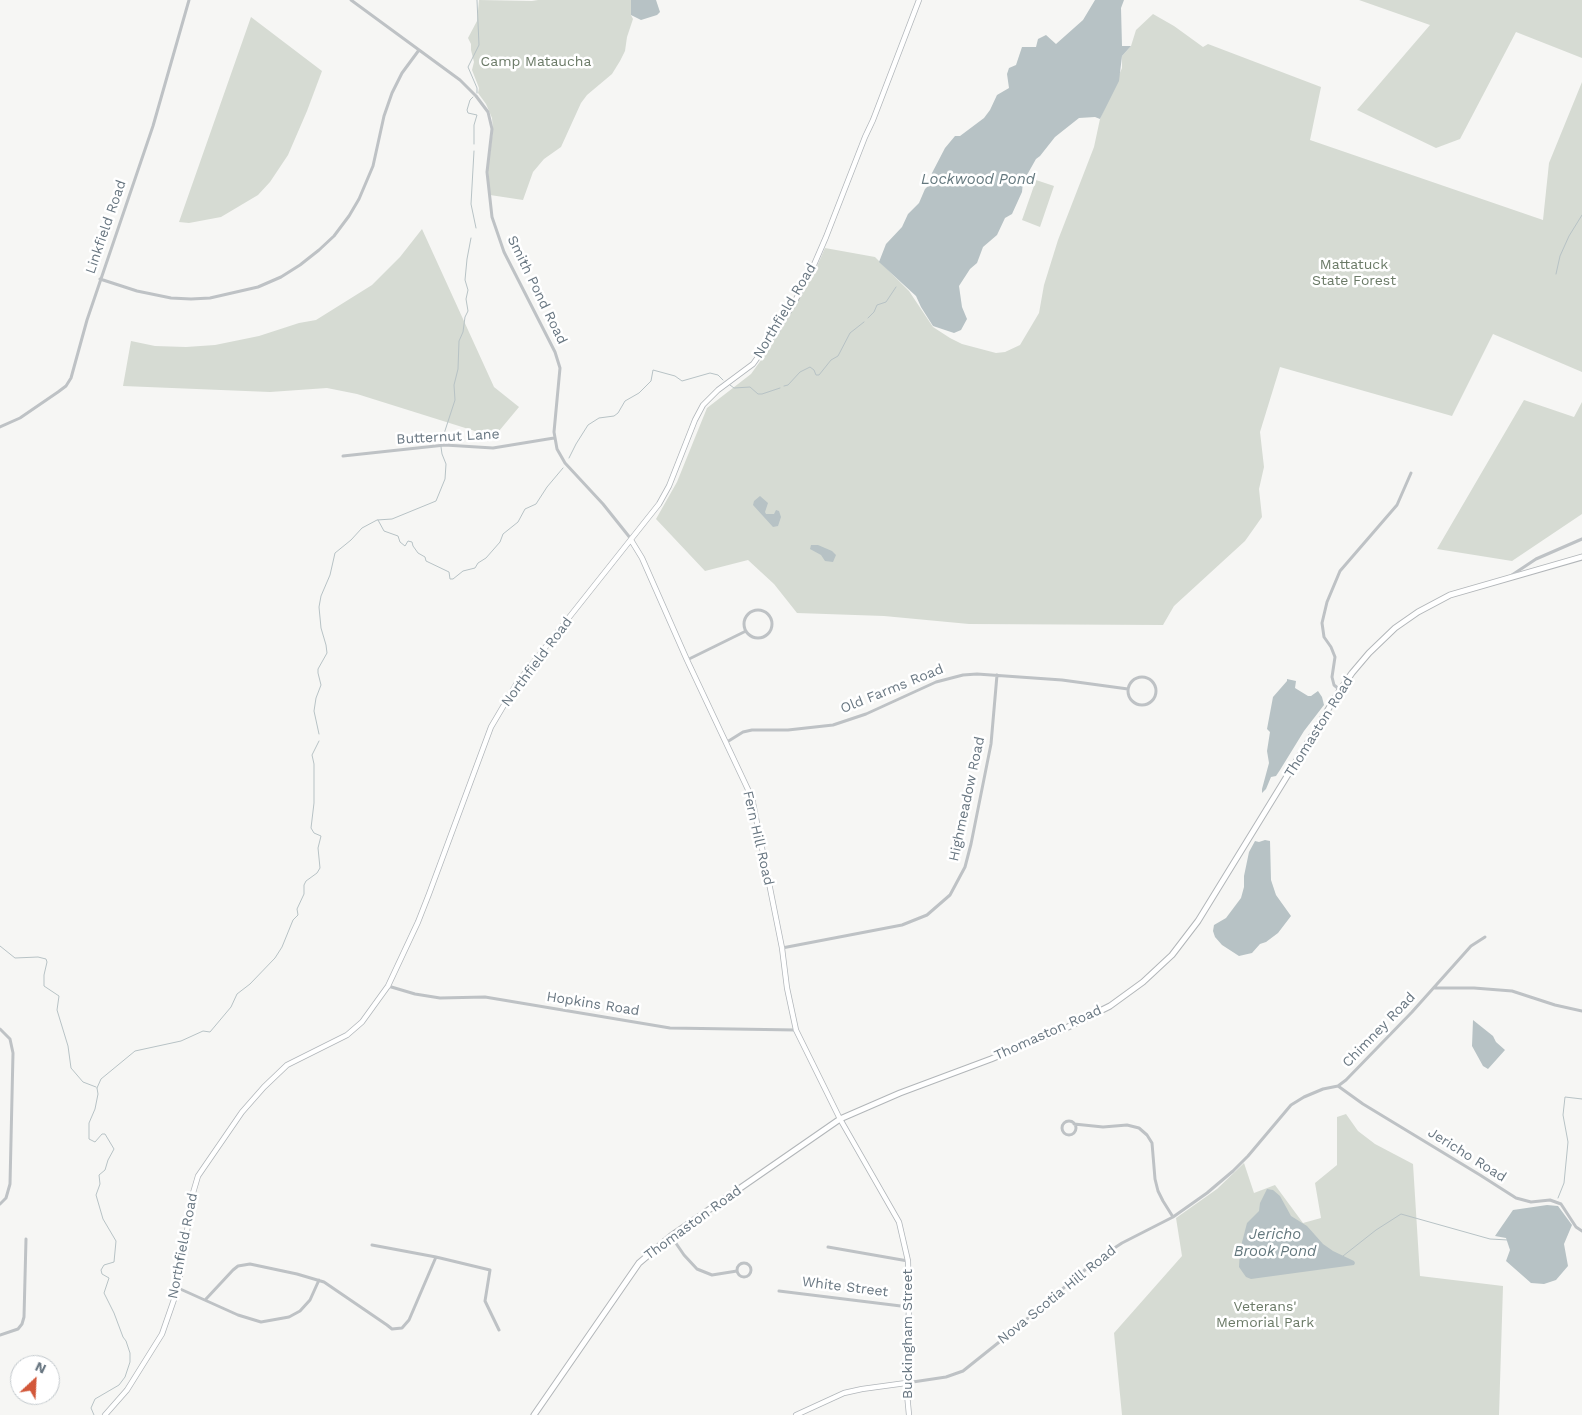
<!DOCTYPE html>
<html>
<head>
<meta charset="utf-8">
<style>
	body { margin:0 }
	#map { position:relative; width:1582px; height:1415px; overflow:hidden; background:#f6f6f4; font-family:"Work Sans",sans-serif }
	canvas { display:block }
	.north { position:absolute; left:10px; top:1355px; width:50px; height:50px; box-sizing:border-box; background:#fff; border:1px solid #c3c9cd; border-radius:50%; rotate:25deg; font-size:14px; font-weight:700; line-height:20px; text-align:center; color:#697782 }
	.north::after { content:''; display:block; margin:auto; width:18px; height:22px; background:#d25739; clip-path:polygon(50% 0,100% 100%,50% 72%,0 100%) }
</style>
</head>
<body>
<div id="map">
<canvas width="1582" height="1415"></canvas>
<div class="north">N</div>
</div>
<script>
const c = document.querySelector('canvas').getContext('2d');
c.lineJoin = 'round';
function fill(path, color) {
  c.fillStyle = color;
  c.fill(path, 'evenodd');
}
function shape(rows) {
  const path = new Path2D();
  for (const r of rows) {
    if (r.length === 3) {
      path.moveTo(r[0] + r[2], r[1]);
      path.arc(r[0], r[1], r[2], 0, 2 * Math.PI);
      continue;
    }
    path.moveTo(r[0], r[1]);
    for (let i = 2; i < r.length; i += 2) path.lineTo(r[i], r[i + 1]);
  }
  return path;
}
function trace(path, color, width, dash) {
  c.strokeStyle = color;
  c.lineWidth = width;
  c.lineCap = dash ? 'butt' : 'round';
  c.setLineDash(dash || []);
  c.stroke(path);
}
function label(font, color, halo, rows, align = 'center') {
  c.font = font + ' "Work Sans",sans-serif';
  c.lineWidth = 5;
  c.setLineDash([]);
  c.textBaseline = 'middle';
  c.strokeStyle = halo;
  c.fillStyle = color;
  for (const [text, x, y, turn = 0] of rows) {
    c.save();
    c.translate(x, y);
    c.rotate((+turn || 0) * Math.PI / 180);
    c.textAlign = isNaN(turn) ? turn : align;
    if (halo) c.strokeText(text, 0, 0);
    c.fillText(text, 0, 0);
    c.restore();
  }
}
fill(shape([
	[479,0,532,1,538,0,631,0,632,3,631,15,633,19,627,37,625,51,620,61,612,74,587,95,581,103,561,147,544,159,533,172,523,200,490,195,488,170,493,130,492,118,486,104,478,93,479,88,472,70,474,62,471,50,471,44,468,38,477,21],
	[1359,0,1582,0,1582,58,1516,32,1460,139,1436,148,1357,110,1430,25],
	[1153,14,1174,26,1203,47,1208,44,1321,87,1310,140,1543,220,1549,163,1582,82,1582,372,1493,334,1452,416,1280,367,1260,432,1264,467,1259,489,1262,517,1245,541,1174,606,1163,625,969,624,884,616,797,613,774,584,748,560,705,571,656,519,677,482,707,408,751,374,769,349,814,273,825,248,875,257,909,291,933,327,950,338,962,344,996,353,1005,352,1020,345,1039,313,1044,285,1058,240,1094,147,1100,119,1122,68,1122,56,1131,46,1136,30],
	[251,17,322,71,307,111,288,155,270,182,258,195,221,217,189,223,179,222],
	[1036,180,1054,186,1040,227,1022,220],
	[422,229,494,387,519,407,494,437,357,394,327,388,270,392,123,386,131,341,155,346,186,347,215,345,259,336,299,323,316,320,372,285,400,257],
	[1524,400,1574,417,1582,402,1582,514,1512,561,1437,549],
	[1346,1114,1358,1131,1375,1144,1413,1164,1420,1276,1503,1286,1499,1415,1122,1415,1114,1333,1182,1256,1176,1218,1217,1189,1244,1163,1254,1193,1275,1185,1303,1223,1321,1218,1315,1183,1337,1165,1337,1117]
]), '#d6dbd3');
fill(shape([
	[631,0,656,0,660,12,657,15,641,20,631,15],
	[1095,0,1124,0,1121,8,1122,46,1131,46,1122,56,1119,81,1100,119,1095,117,1079,118,1055,137,1040,156,1036,159,1023,182,1022,192,1012,214,1005,218,997,235,983,247,977,263,970,269,959,286,962,307,967,319,961,330,954,333,933,326,921,307,916,296,879,262,886,244,902,227,908,214,919,203,925,189,930,184,932,173,945,148,955,136,960,136,984,118,990,110,997,95,1009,88,1007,74,1009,68,1016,65,1022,47,1036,47,1038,39,1046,35,1056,44,1083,20],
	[760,496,768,503,765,512,766,514,774,514,776,510,779,511,781,517,778,526,773,527,753,505,754,501],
	[811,545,818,545,832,551,836,555,833,562,825,561,821,555,810,549],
	[1287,679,1296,681,1295,688,1308,696,1311,696,1318,691,1322,697,1324,705,1304,731,1280,770,1276,776,1271,777,1266,789,1262,793,1262,789,1269,763,1267,751,1270,732,1267,729,1273,697,1287,681],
	[1265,840,1270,841,1271,880,1276,895,1291,916,1278,933,1266,942,1260,944,1252,953,1239,956,1222,945,1215,937,1213,931,1214,925,1226,918,1241,898,1244,887,1244,876,1249,852,1255,841,1259,842],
	[1473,1020,1493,1036,1496,1042,1505,1050,1488,1069,1483,1066,1472,1046],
	[1267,1189,1273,1190,1280,1196,1291,1216,1307,1226,1323,1244,1333,1251,1354,1261,1355,1263,1354,1265,1251,1279,1246,1277,1239,1267,1240,1250,1247,1223,1259,1211,1260,1203],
	[1547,1205,1558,1206,1572,1225,1564,1244,1568,1266,1556,1280,1544,1284,1531,1283,1506,1261,1510,1250,1506,1238,1495,1236,1513,1210]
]), '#b7c2c5');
trace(shape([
	[477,93,477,88,468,67,479,45,477,0],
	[473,97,470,100,467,110,468,113,477,115,474,125,474,144],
	[474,151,471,204,476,228],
	[1556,274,1560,256,1569,236,1582,215],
	[868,318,874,312,877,305,886,302,896,287],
	[730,385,734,388,750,387,758,394,762,394,780,388],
	[784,386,788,385,800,372,810,367,814,370,816,375,819,375,831,360,838,356,850,333,864,322],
	[441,443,455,400,454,385,458,369,459,341,463,332,465,317,468,311,466,299,468,290,465,280,467,259,471,238],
	[569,458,576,444,588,425,599,418,614,416,618,413,625,401,639,393,651,381,653,370,675,376,682,381,710,373,718,375,723,380],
	[378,520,384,531,398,536,400,542,405,546,408,541,412,542,413,546,418,553,425,557,426,561,449,572,450,579,453,579,463,571,475,568,478,563,486,558,500,542,503,534,518,522,525,509,536,504,547,487,563,468],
	[319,734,314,711,316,698,321,685,318,673,318,669,327,653,326,645,321,628,319,607,321,596,330,575,335,553,351,540,362,528,377,520,392,519,436,501,445,479,446,464,442,454,441,447],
	[0,946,15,958,38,957,46,959,47,962,44,975,44,986,59,996,57,1010,68,1046,71,1068,83,1082,96,1087],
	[97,1088,101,1079,135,1051,181,1041,203,1031,210,1032,231,1007,237,994,250,984,275,958,282,947,293,920,298,915,297,909,304,894,304,885,306,881,317,873,320,868,318,848,321,836,314,833,311,828,314,803,314,764,312,755,319,741],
	[1558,1198,1564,1183,1568,1142,1563,1115,1565,1097,1582,1099],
	[1343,1256,1376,1230,1401,1214,1490,1239,1508,1240],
	[94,1415,91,1408,95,1399,119,1385,125,1377,130,1362,130,1353,126,1341,123,1337,114,1313,104,1293,109,1278,102,1274,101,1270,104,1265,114,1262,116,1241,103,1219,96,1195,100,1184,99,1175,105,1170,108,1160,114,1149,105,1134,102,1134,95,1142,89,1139,89,1123,95,1109,98,1094,97,1088]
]), '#b7c2c5', 1);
const secondary = shape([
	[631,540,642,558,687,660,752,798,782,948,787,988,796,1030,840,1119,899,1222,908,1261,909,1307,906,1383,909,1415],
	[105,1415,127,1390,162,1334,178,1288,193,1193,198,1176,242,1112,264,1087,287,1065,347,1035,362,1022,388,986,418,922,429,894,491,727,517,683,659,504,669,486,695,420,703,405,718,390,753,364,778,329,795,301,813,267,826,237,865,137,873,120,919,0],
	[796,1415,844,1393,862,1389,906,1383]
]);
const primary = shape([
	[534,1415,639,1263,671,1236,840,1119,900,1093,991,1059,1068,1027,1110,1006,1143,982,1172,955,1198,921,1340,690,1352,673,1369,653,1395,628,1418,612,1450,595,1582,557]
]);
trace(secondary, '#b1b6ba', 6);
trace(primary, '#b2b6b9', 7);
trace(shape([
	[351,0,460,80,476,96,488,112,492,129,487,172,492,217,504,252,555,352,560,368,554,432,557,449,565,463,603,504,631,539],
	[100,279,137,291,171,298,191,299,210,298,258,287,281,277,300,265,319,250,334,236,349,216,359,199,373,166,384,116,392,93,402,73,419,50],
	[0,427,20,418,58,392,66,386,71,378,87,320,153,126,189,0],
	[343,456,445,445,493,448,554,438],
	[1509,577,1536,559,1582,539],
	[758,624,14],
	[687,660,746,631],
	[1142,691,14],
	[1340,690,1334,685,1332,677,1335,657,1331,647,1324,637,1322,623,1327,602,1340,571,1397,505,1411,473],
	[727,742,743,732,752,730,788,730,833,725,866,714,936,682,963,675,977,674,1062,680,1128,689],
	[782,948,902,925,927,915,950,895,965,867,971,844,991,744,997,675],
	[388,986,415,994,440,998,485,997,670,1028,796,1030],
	[1435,988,1474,988,1512,991,1555,1005,1582,1011],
	[0,1029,10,1039,13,1053,10,1184,6,1198,0,1204],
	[1338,1086,1363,1104,1480,1175,1516,1198,1531,1202,1550,1200,1561,1204,1576,1227,1582,1231],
	[1069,1128,7],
	[1074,1124,1103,1127,1127,1125,1139,1128,1147,1135,1152,1143,1155,1179,1158,1191,1163,1201,1173,1217],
	[671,1236,684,1255,697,1269,712,1275,737,1271],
	[372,1245,436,1257,490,1270,485,1301,499,1330],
	[828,1247,908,1261],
	[744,1270,7],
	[178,1288,238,1315,261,1322,289,1317,300,1311,310,1300,319,1280],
	[779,1291,909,1307],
	[206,1299,233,1270,238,1266,250,1264,297,1274,324,1282,387,1325,392,1329,402,1328,409,1320,436,1257],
	[0,1335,18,1329,22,1324,24,1317,26,1239],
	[906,1383,946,1377,963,1371,1008,1335,1099,1258,1122,1243,1173,1217,1207,1193,1233,1171,1248,1156,1291,1105,1304,1097,1323,1089,1338,1086,1346,1080,1412,1012,1471,946,1485,937]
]), '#bec2c5', 3);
trace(secondary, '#fff', 4.5);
trace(primary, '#fff', 5);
label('14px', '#6b7a67', '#fff', [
	["Camp Mataucha",536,62],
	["Mattatuck",1354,265],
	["State Forest",1354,281],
	["Veterans'",1265,1307],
	["Memorial Park",1265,1323]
]);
label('14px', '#697782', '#fff', [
	["Linkfield Road",106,227,-71],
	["Smith Pond Road",537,290,64],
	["Northfield Road",785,311,-59],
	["Butternut Lane",448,437,-3],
	["Northfield Road",537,662,-53],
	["Old Farms Road",892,689,-22],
	["Thomaston Road",1319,727,-58],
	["Highmeadow Road",967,799,-78],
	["Fern Hill Road",758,838,77],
	["Hopkins Road",593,1004,9],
	["Chimney Road",1379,1030,-46],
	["Thomaston Road",1048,1033,-24],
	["Jericho Road",1467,1155,32],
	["Thomaston Road",693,1223,-36],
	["Northfield Road",183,1246,-79],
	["White Street",845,1287,7],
	["Nova Scotia Hill Road",1057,1295,-39],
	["Buckingham Street",908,1334,-90]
]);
label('italic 15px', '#64787e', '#fff', [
	["Lockwood Pond",978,180],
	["Jericho",1275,1235],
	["Brook Pond",1275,1252]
]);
</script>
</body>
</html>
